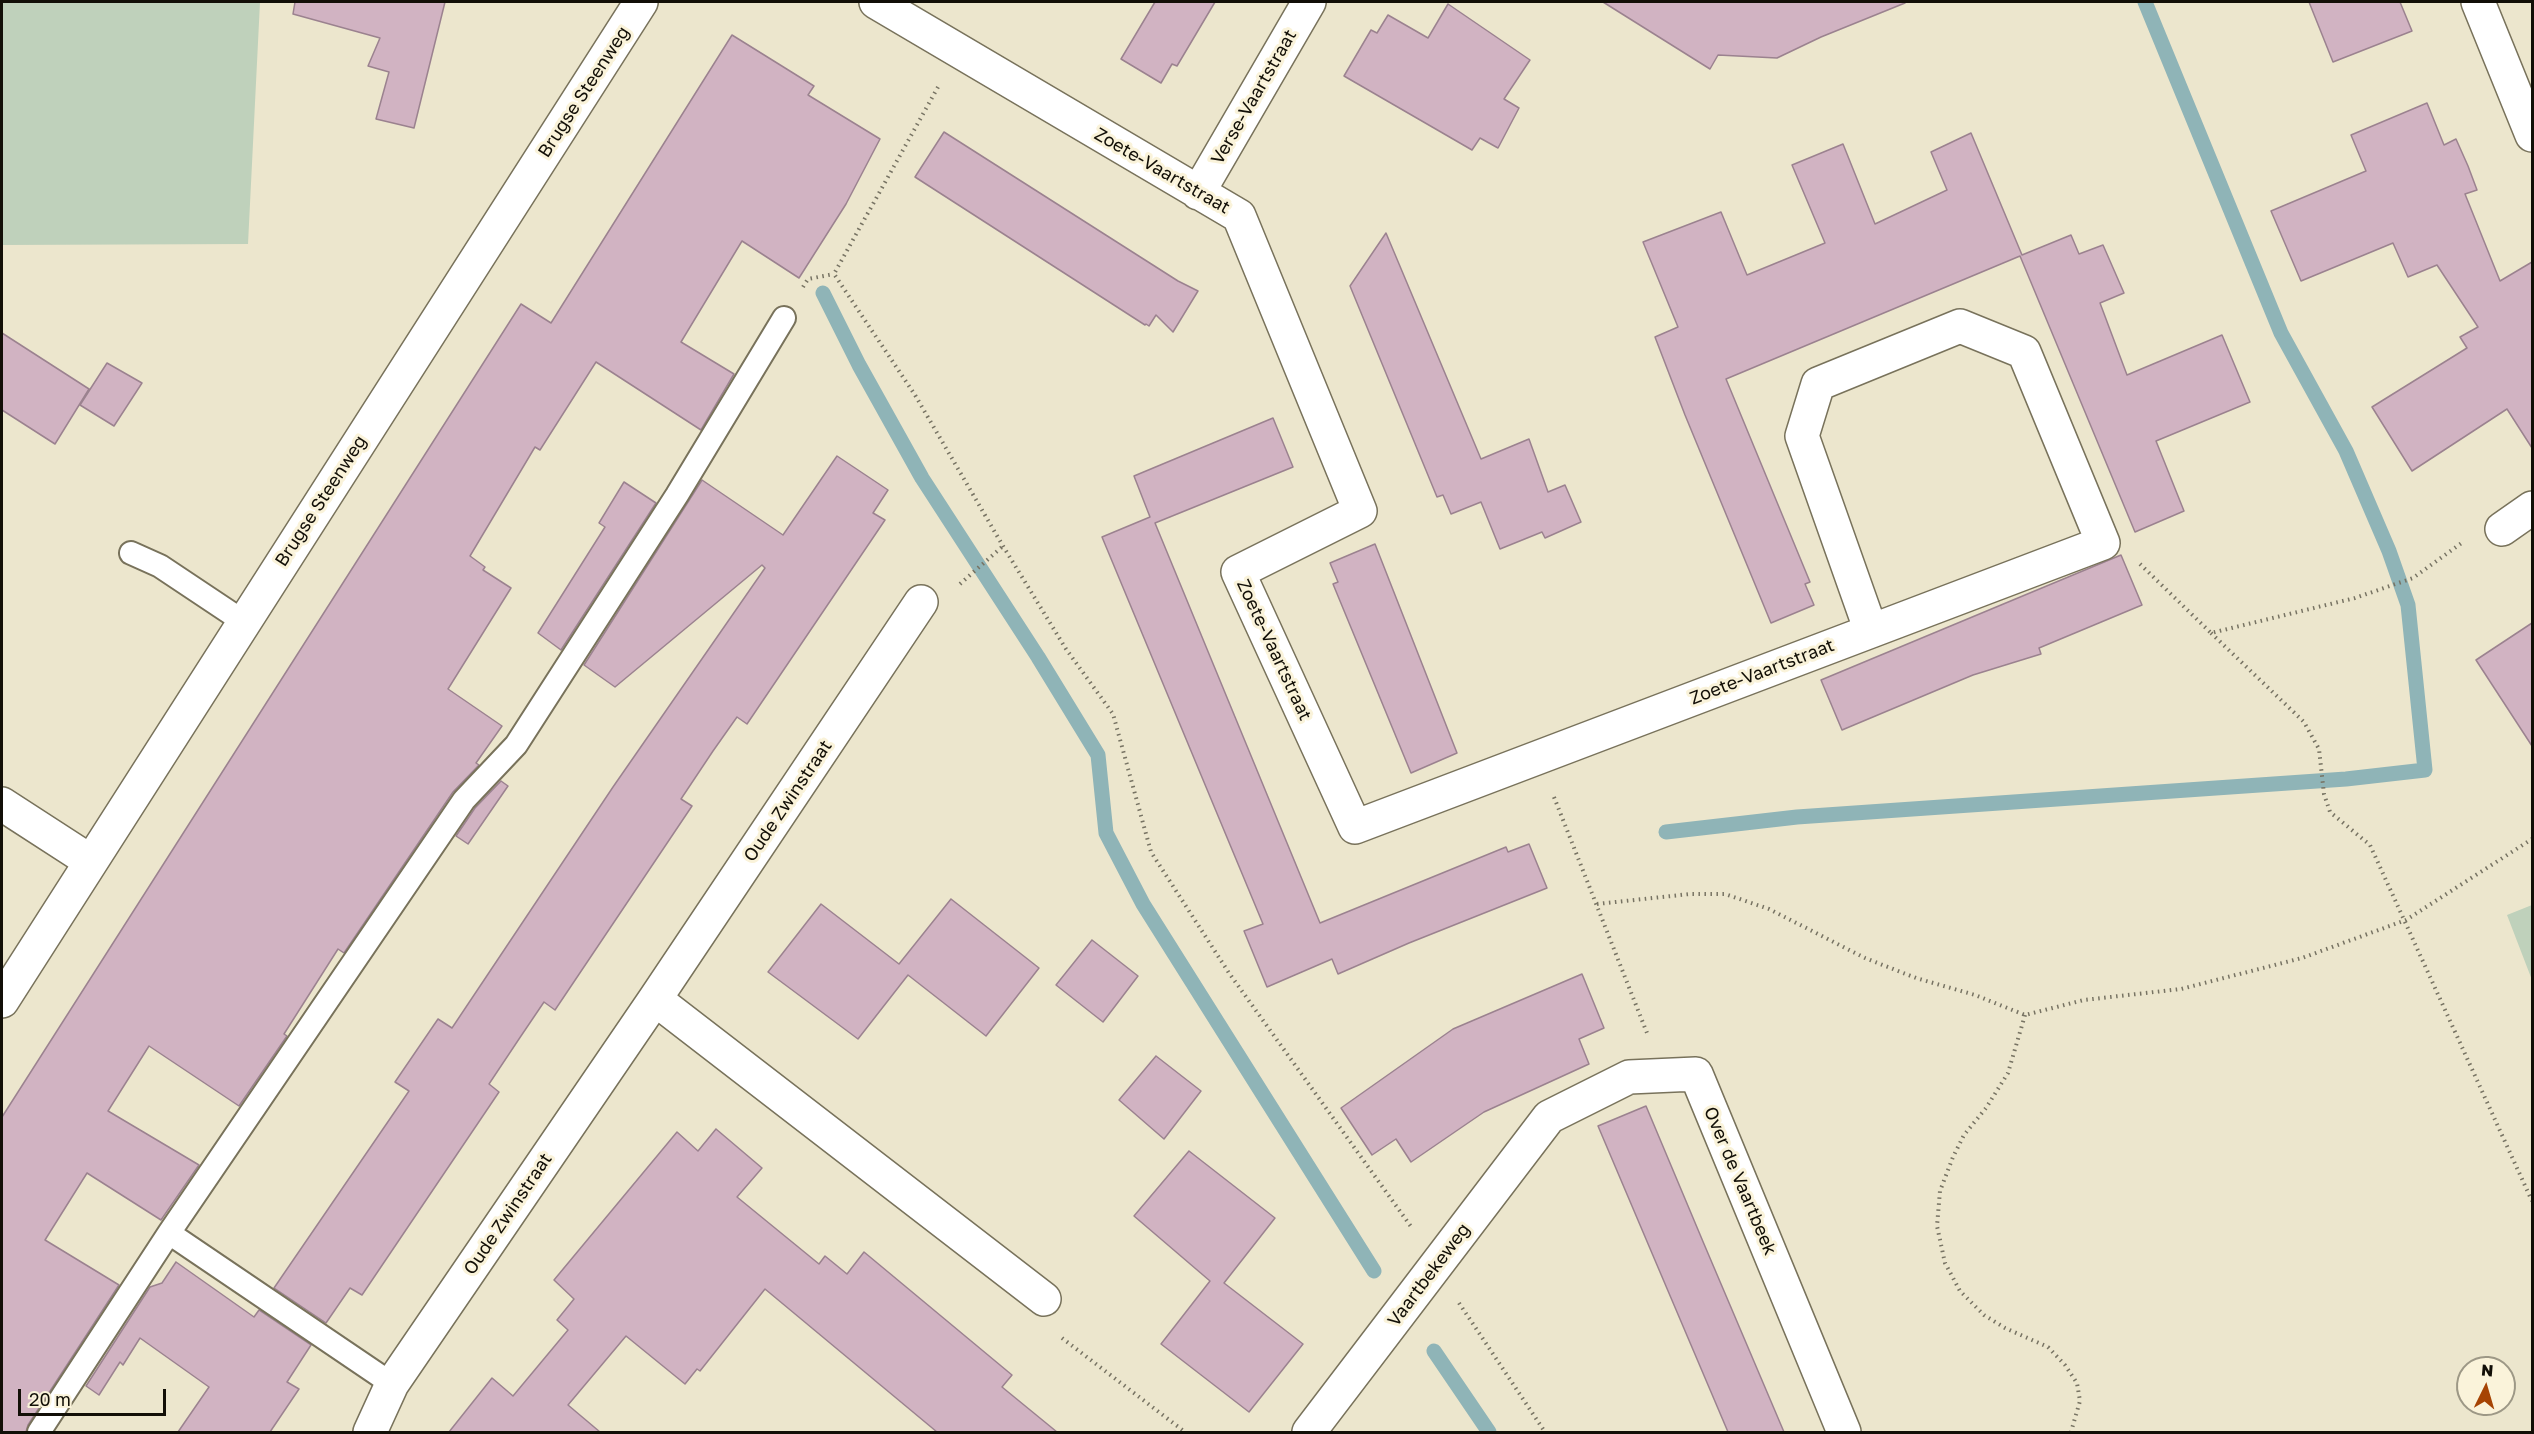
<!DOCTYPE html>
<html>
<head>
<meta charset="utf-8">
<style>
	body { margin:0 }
	#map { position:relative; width:2534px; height:1434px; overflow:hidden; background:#ece6cd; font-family:"Golos Text",sans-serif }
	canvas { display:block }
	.frame { position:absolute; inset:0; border:3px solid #120f07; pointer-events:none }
	.north { position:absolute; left:2456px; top:1356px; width:60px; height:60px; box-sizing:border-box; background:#faf3da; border:2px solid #9d9886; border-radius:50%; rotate:5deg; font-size:16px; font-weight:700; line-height:24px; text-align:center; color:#120f07 }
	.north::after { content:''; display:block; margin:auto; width:21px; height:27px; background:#a64404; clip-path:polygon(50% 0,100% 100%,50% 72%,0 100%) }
	.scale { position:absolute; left:18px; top:1389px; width:148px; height:27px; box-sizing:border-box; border:3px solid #120f07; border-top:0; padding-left:8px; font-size:18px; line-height:21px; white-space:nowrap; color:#120f07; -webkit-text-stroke:4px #faf3da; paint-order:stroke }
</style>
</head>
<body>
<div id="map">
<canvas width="2534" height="1434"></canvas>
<div class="frame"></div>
<div class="north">N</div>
<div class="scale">20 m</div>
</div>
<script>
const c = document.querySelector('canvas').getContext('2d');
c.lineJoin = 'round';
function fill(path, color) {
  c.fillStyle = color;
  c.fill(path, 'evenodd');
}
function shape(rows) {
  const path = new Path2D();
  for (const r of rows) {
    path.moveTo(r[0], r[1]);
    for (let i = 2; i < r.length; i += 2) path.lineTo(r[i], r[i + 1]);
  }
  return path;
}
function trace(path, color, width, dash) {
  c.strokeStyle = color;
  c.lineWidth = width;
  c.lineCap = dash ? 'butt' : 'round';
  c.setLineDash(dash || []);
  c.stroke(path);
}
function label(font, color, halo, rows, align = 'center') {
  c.font = font + ' "Golos Text",sans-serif';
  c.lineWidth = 6;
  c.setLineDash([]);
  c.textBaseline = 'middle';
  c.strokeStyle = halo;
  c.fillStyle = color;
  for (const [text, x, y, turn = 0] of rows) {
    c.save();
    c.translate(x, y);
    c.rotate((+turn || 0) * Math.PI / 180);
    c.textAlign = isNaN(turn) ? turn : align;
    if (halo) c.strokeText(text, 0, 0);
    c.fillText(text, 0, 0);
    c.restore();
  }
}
fill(shape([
	[2,2,260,2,248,244,2,245],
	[2532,905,2532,980,2507,915]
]), '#bfd1bb');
trace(shape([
	[823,293,859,365,922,478,1038,657,1098,755,1106,833,1143,904,1374,1271],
	[1666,832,1797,817,2346,779,2425,770,2408,605,2389,551,2346,451,2281,333,2145,2],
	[1434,1351,1489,1432]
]), '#8fb4b7', 15);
const building = shape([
	[295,2,445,2,414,128,376,119,389,72,368,66,380,38,293,14,295,2],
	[1155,2,1215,2,1177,66,1172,64,1161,83,1121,59,1155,2],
	[1603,2,1905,2,1905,3,1821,37,1777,58,1718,55,1710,69,1603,2],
	[2309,2,2400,2,2412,31,2333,62,2309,2],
	[1448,4,1530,60,1504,99,1519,108,1498,148,1480,138,1472,150,1344,76,1371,30,1377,33,1388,15,1428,38,1448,4],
	[732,35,814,86,808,95,880,139,846,204,799,278,742,241,681,342,734,374,701,430,596,362,540,450,535,447,470,556,485,567,483,570,511,588,448,689,502,726,476,763,479,765,453,792,344,953,338,949,284,1034,287,1036,239,1106,149,1046,108,1111,199,1165,161,1220,87,1173,45,1240,119,1285,28,1425,26,1432,2,1432,2,1117,521,304,551,323,732,35],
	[2427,103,2444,145,2456,139,2468,166,2477,190,2465,194,2500,281,2532,262,2532,448,2507,409,2412,471,2372,407,2467,348,2460,337,2478,327,2437,265,2408,277,2393,243,2301,281,2271,211,2366,171,2351,135,2427,103],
	[944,132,1178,281,1198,291,1173,332,1156,315,1149,326,1146,324,1145,325,915,177,944,132],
	[1971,133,2022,255,2071,235,2079,254,2103,245,2124,293,2100,303,2127,375,2222,335,2250,402,2156,441,2184,511,2135,532,2020,256,1726,379,1810,582,1805,584,1814,605,1771,623,1685,415,1655,337,1678,327,1643,242,1721,212,1747,275,1825,243,1792,165,1843,144,1875,224,1947,190,1931,152,1971,133],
	[1386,233,1481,459,1529,439,1548,492,1565,485,1581,522,1545,538,1542,532,1500,549,1481,502,1451,514,1443,495,1437,497,1350,286,1386,233],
	[2,333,89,389,55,444,2,410,2,333],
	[107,363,142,383,114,426,80,405,107,363],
	[1273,418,1293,467,1155,523,1320,923,1506,847,1508,852,1529,844,1547,888,1409,943,1338,974,1332,959,1267,987,1244,931,1263,924,1102,537,1150,517,1134,476,1273,418],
	[837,456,888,490,873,513,885,520,747,724,737,717,713,751,681,799,692,806,555,1010,544,1002,521,1036,489,1084,499,1092,362,1295,350,1288,326,1323,274,1288,409,1091,395,1082,438,1019,452,1028,613,787,765,568,762,565,615,687,584,665,702,480,783,535,837,456],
	[624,482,656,503,561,650,538,633,605,527,599,523,624,482],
	[1375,544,1457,753,1411,773,1333,584,1338,582,1330,563,1375,544],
	[2121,555,2142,605,2039,648,2041,654,1973,675,1842,730,1821,680,2121,555],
	[2532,623,2532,746,2476,660,2532,623],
	[501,781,508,786,468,844,456,836,475,808,501,781],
	[951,899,1039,968,986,1036,908,975,858,1039,768,972,821,904,899,964,951,899],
	[1092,940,1138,976,1103,1022,1056,985,1092,940],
	[1582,974,1604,1028,1579,1039,1589,1064,1484,1112,1411,1162,1396,1139,1372,1155,1341,1108,1453,1029,1582,974],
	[1156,1056,1201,1091,1164,1139,1119,1100,1156,1056],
	[1646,1106,1704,1244,1784,1432,1728,1432,1657,1265,1598,1126,1646,1106],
	[716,1129,762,1168,737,1197,819,1264,825,1256,847,1274,864,1252,1012,1375,1002,1387,1057,1432,937,1432,765,1289,700,1371,697,1369,685,1384,626,1336,568,1405,600,1432,449,1432,492,1378,513,1396,568,1330,557,1320,574,1299,554,1280,677,1132,698,1151,716,1129],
	[1189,1151,1275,1218,1224,1283,1303,1344,1249,1412,1161,1344,1210,1281,1134,1216,1189,1151],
	[176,1262,254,1317,259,1310,311,1345,287,1382,299,1389,270,1432,178,1432,209,1387,140,1338,123,1365,120,1362,99,1395,86,1386,150,1287,162,1283,176,1262]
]);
fill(building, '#d1b3c2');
trace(building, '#9b828f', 1.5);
const lane = shape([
	[131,553,160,566,244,622],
	[169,1233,392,1384],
	[39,1432,169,1233,464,800,516,745,677,495,784,318]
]);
const street = shape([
	[876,2,1239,216,1360,511,1238,572,1355,827,2103,543,2024,352,1960,326,1818,384,1802,436,1871,631],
	[2478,2,2532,135],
	[1198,193,1309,2],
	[2502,529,2532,508],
	[2,804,90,861],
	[655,999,1044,1299],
	[370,1432,392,1384,655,999,921,602],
	[1309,1432,1549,1117,1629,1077,1696,1074,1844,1432]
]);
const secondary = shape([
	[2,1001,641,2]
]);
trace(lane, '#78725b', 26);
trace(street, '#78725b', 36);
trace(secondary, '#78725b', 36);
trace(shape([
	[938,87,834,274,915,395,1003,546,1066,649,1113,714,1151,852,1229,973,1412,1228],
	[803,287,808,279,834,274],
	[2140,564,2211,633,2355,598,2413,578,2463,542],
	[960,584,1003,546],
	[2211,633,2304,722,2319,749,2324,794,2330,812,2370,845,2532,1201],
	[1554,797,1647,1033],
	[1597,904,1690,894,1725,894,1769,909,1865,958,1916,978,1975,995,2025,1015,2084,1000,2181,989,2302,958,2406,920,2532,839],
	[2025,1015,2008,1073,1986,1108,1964,1135,1953,1157,1940,1191,1937,1226,1945,1263,1960,1291,1984,1315,2005,1328,2048,1347,2065,1365,2077,1383,2080,1401,2071,1432],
	[1459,1303,1545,1432],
	[1062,1338,1185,1432]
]), '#777363', 4, [1.5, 4.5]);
trace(lane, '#fff', 22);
trace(street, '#fff', 33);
trace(secondary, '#fff', 33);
label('18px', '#120f07', '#faf3da', [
	["Brugse Steenweg",584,92,-57],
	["Verse-Vaartstraat",1254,97,-60],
	["Zoete-Vaartstraat",1162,171,30],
	["Brugse Steenweg",321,501,-57],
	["Zoete-Vaartstraat",1274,650,65],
	["Zoete-Vaartstraat",1762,672,-21],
	["Oude Zwinstraat",788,801,-56],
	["Over de Vaartbeek",1740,1181,67],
	["Oude Zwinstraat",508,1214,-56],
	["Vaartbekeweg",1429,1275,-53]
]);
</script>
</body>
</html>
